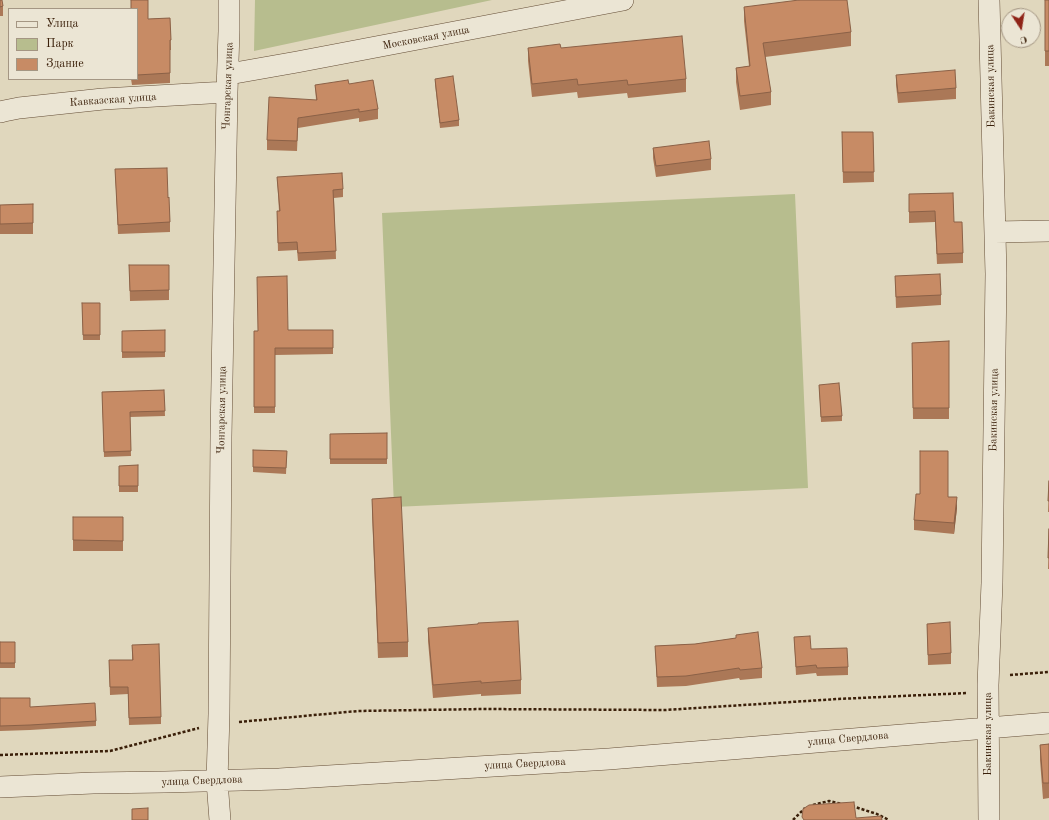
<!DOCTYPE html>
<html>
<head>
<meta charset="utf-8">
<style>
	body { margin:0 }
	#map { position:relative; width:1049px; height:820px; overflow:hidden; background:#e0d7bd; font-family:"Old Standard TT",serif }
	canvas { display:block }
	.legend { position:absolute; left:8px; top:8px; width:130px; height:72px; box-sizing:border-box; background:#ebe5d4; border:1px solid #a49683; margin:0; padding:5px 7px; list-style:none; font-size:12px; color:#3a1f09 }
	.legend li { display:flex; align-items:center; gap:8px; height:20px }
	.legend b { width:20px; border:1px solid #a49683 }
	.north { position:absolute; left:1001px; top:8px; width:40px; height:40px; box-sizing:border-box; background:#ebe5d4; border:1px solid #a49683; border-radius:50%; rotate:168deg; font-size:11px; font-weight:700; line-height:16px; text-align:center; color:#3a1f09 }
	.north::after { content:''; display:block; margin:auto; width:14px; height:18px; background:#8f2418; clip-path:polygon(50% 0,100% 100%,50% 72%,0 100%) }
</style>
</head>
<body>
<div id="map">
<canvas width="1049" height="820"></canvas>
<ul class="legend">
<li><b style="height:5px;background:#ebe5d4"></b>Улица</li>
<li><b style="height:11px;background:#b7bd8e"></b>Парк</li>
<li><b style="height:11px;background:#c78b65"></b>Здание</li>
</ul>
<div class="north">С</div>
</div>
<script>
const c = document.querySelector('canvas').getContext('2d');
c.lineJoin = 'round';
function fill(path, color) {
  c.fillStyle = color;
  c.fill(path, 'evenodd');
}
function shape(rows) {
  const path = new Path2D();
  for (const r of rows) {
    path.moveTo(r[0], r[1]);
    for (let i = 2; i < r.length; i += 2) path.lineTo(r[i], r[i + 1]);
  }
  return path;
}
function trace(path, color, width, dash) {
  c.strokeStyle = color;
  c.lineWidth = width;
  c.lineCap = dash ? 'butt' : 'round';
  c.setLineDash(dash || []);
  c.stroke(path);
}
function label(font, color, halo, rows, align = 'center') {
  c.font = font + ' "Old Standard TT",serif';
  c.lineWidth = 3;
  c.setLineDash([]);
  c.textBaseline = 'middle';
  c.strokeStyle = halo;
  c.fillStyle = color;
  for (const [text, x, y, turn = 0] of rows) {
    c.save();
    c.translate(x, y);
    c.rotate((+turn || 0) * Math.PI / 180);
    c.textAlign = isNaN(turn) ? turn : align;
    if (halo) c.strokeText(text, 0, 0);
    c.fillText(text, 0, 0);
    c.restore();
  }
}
fill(shape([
	[255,0,492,0,254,51],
	[795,194,808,488,394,507,382,213]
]), '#b7bd8e');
const minor = shape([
	[989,0,996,274,992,583,988,685,989,820],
	[229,74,297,62,623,0],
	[0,112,4,111,19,108,103,99,227,92],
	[995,232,1049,231],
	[0,787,93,783,165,782,279,779,609,759,1049,723],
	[220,820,217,781,219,714,221,437,227,92,229,31,229,0]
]);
trace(minor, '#644d36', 22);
trace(shape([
	[1010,675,1049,672],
	[239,722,358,711,483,709,665,710,838,699,967,693],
	[0,755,110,751,199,728],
	[813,805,829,801,842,804],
	[852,806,877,814,889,820],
	[793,820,805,808]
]), '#3a1f09', 2.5, [3, 2]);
trace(minor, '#ebe5d4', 21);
fill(shape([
	[0,0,3,6,3,16,0,16],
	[1045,0,1049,0,1049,66,1045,66],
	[744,7,851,32,851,46,765,57,771,92,771,105,740,110,736,82,736,68,749,66,744,21],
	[137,9,148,19,170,18,171,50,170,50,170,83,132,85,131,79,137,79],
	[528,48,561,48,686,79,686,92,628,98,627,93,578,98,577,92,532,97,528,61],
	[896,75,956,88,956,99,898,103,896,85],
	[435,79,459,120,459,126,440,128,435,84],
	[349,84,378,109,378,119,359,122,359,118,298,128,297,151,267,150,267,140,316,100,315,85],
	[842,132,873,132,874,182,843,183],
	[653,148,711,159,711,170,656,177,653,158],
	[115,169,168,198,170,222,170,232,118,234],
	[277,177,343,189,343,197,334,198,336,259,298,261,297,250,278,251,277,211,279,211],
	[909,194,954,222,963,253,963,263,937,264,935,222,909,223],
	[33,204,33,234,0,234,0,205],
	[129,265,169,265,169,300,130,301],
	[895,276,941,295,941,305,896,308],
	[82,303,100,303,100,340,83,340],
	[165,330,165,357,122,358,122,331],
	[333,330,333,354,275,355,275,413,254,413,254,331],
	[949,341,949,419,913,419,912,343],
	[819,385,842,416,842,421,821,422],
	[164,390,165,416,130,417,131,456,104,457,102,392],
	[387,433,387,464,330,464,330,434],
	[253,450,287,451,286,474,253,472],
	[138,465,138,492,119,492,119,466],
	[1049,481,1049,512,1048,512],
	[948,497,957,508,954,534,914,530,914,520],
	[372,499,408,642,408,657,378,658,372,514],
	[73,517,123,517,123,551,73,551],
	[1049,529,1049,569,1048,569],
	[927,624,951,653,951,664,928,665],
	[428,628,521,680,521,694,481,696,481,694,433,698,428,641],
	[736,635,762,668,762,678,740,680,739,678,686,686,657,687,655,646,695,644,736,638],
	[794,637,811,649,848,667,848,675,817,676,816,673,796,675],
	[0,642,15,642,15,668,0,668],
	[132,645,161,717,161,724,129,725,128,694,110,695,109,660,132,660],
	[0,698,30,707,96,721,96,726,30,730,0,731],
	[1049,744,1049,798,1043,799,1040,760,1040,745]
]), '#ab7857');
fill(shape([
	[957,497,957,508,954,534,954,523]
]), '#8b6147');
const building = shape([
	[0,0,2,0,3,6,0,7,0,0],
	[131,0,148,0,148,19,170,18,171,40,170,40,170,73,137,75,137,9,131,9,131,0],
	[799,0,847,0,851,32,763,43,771,92,740,96,736,68,750,66,744,7,799,0],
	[1045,0,1049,0,1049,51,1045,51,1045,0],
	[682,36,686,79,628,85,627,80,578,85,577,79,532,84,528,48,560,44,561,48,682,36],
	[955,70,956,88,898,93,896,75,955,70],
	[453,76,459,120,440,123,435,79,453,76],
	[348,80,349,84,373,80,378,109,359,112,359,109,298,118,297,141,267,140,269,97,317,100,315,85,348,80],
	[842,132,873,132,874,172,843,172,842,132],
	[709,141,711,159,656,166,653,148,709,141],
	[167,168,168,198,169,197,170,222,118,225,115,169,167,168],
	[342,173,343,189,333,190,336,251,298,253,297,242,278,243,277,211,280,211,277,177,342,173],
	[953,193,954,222,962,222,963,253,937,254,935,211,909,212,909,194,953,193],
	[33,204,33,223,0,224,0,205,33,204],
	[129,265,169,265,169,290,130,291,129,265],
	[940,274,941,295,896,297,895,276,940,274],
	[287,276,288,330,333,330,333,348,275,348,275,407,254,407,254,331,258,331,257,277,287,276],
	[82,303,100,303,100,335,83,335,82,303],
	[165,330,165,352,122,352,122,331,165,330],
	[949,341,949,408,913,408,912,343,949,341],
	[839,383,842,416,821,417,819,385,839,383],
	[164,390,165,411,130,412,131,451,104,452,102,392,164,390],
	[387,433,387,459,330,459,330,434,387,433],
	[253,450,287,451,286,468,253,467,253,450],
	[920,451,948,451,948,497,957,497,954,523,914,520,916,494,920,494,920,451],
	[138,465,138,486,119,486,119,466,138,465],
	[1049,481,1049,501,1048,501,1049,481],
	[401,497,408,642,378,643,372,499,401,497],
	[73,517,123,517,123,541,73,540,73,517],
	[1049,529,1049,558,1048,558,1049,529],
	[518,621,521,680,481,683,481,681,433,685,428,628,478,624,478,623,518,621],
	[950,622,951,653,928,655,927,624,950,622],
	[758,632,762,668,740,670,739,668,686,676,657,677,655,646,695,644,736,638,736,635,758,632],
	[810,636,811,649,847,648,848,667,817,668,816,665,796,667,794,637,810,636],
	[0,642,15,642,15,663,0,663,0,642],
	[159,644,161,717,129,718,128,687,110,687,109,660,133,660,132,645,159,644],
	[0,698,30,698,30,707,95,703,96,721,30,725,0,726,0,698],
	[1049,744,1049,783,1043,783,1040,745,1049,744],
	[854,802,856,818,881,816,882,820,804,820,802,817,803,809,809,805,854,802],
	[148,808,148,820,132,820,132,809,148,808]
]);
fill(building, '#c78b65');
trace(building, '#8b6147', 1);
label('11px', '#3a1f09', '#ebe5d4', [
	["Московская улица",426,38,-11],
	["Чонгарская улица",228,86,-88],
	["Бакинская улица",991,86,-91],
	["Кавказская улица",113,100,-4],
	["Чонгарская улица",222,410,-89],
	["Бакинская улица",994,410,-89],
	["Бакинская улица",988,734,-90],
	["улица Свердлова",848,739,-5],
	["улица Свердлова",525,764,-3],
	["улица Свердлова",202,781,-2]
]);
</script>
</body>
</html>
